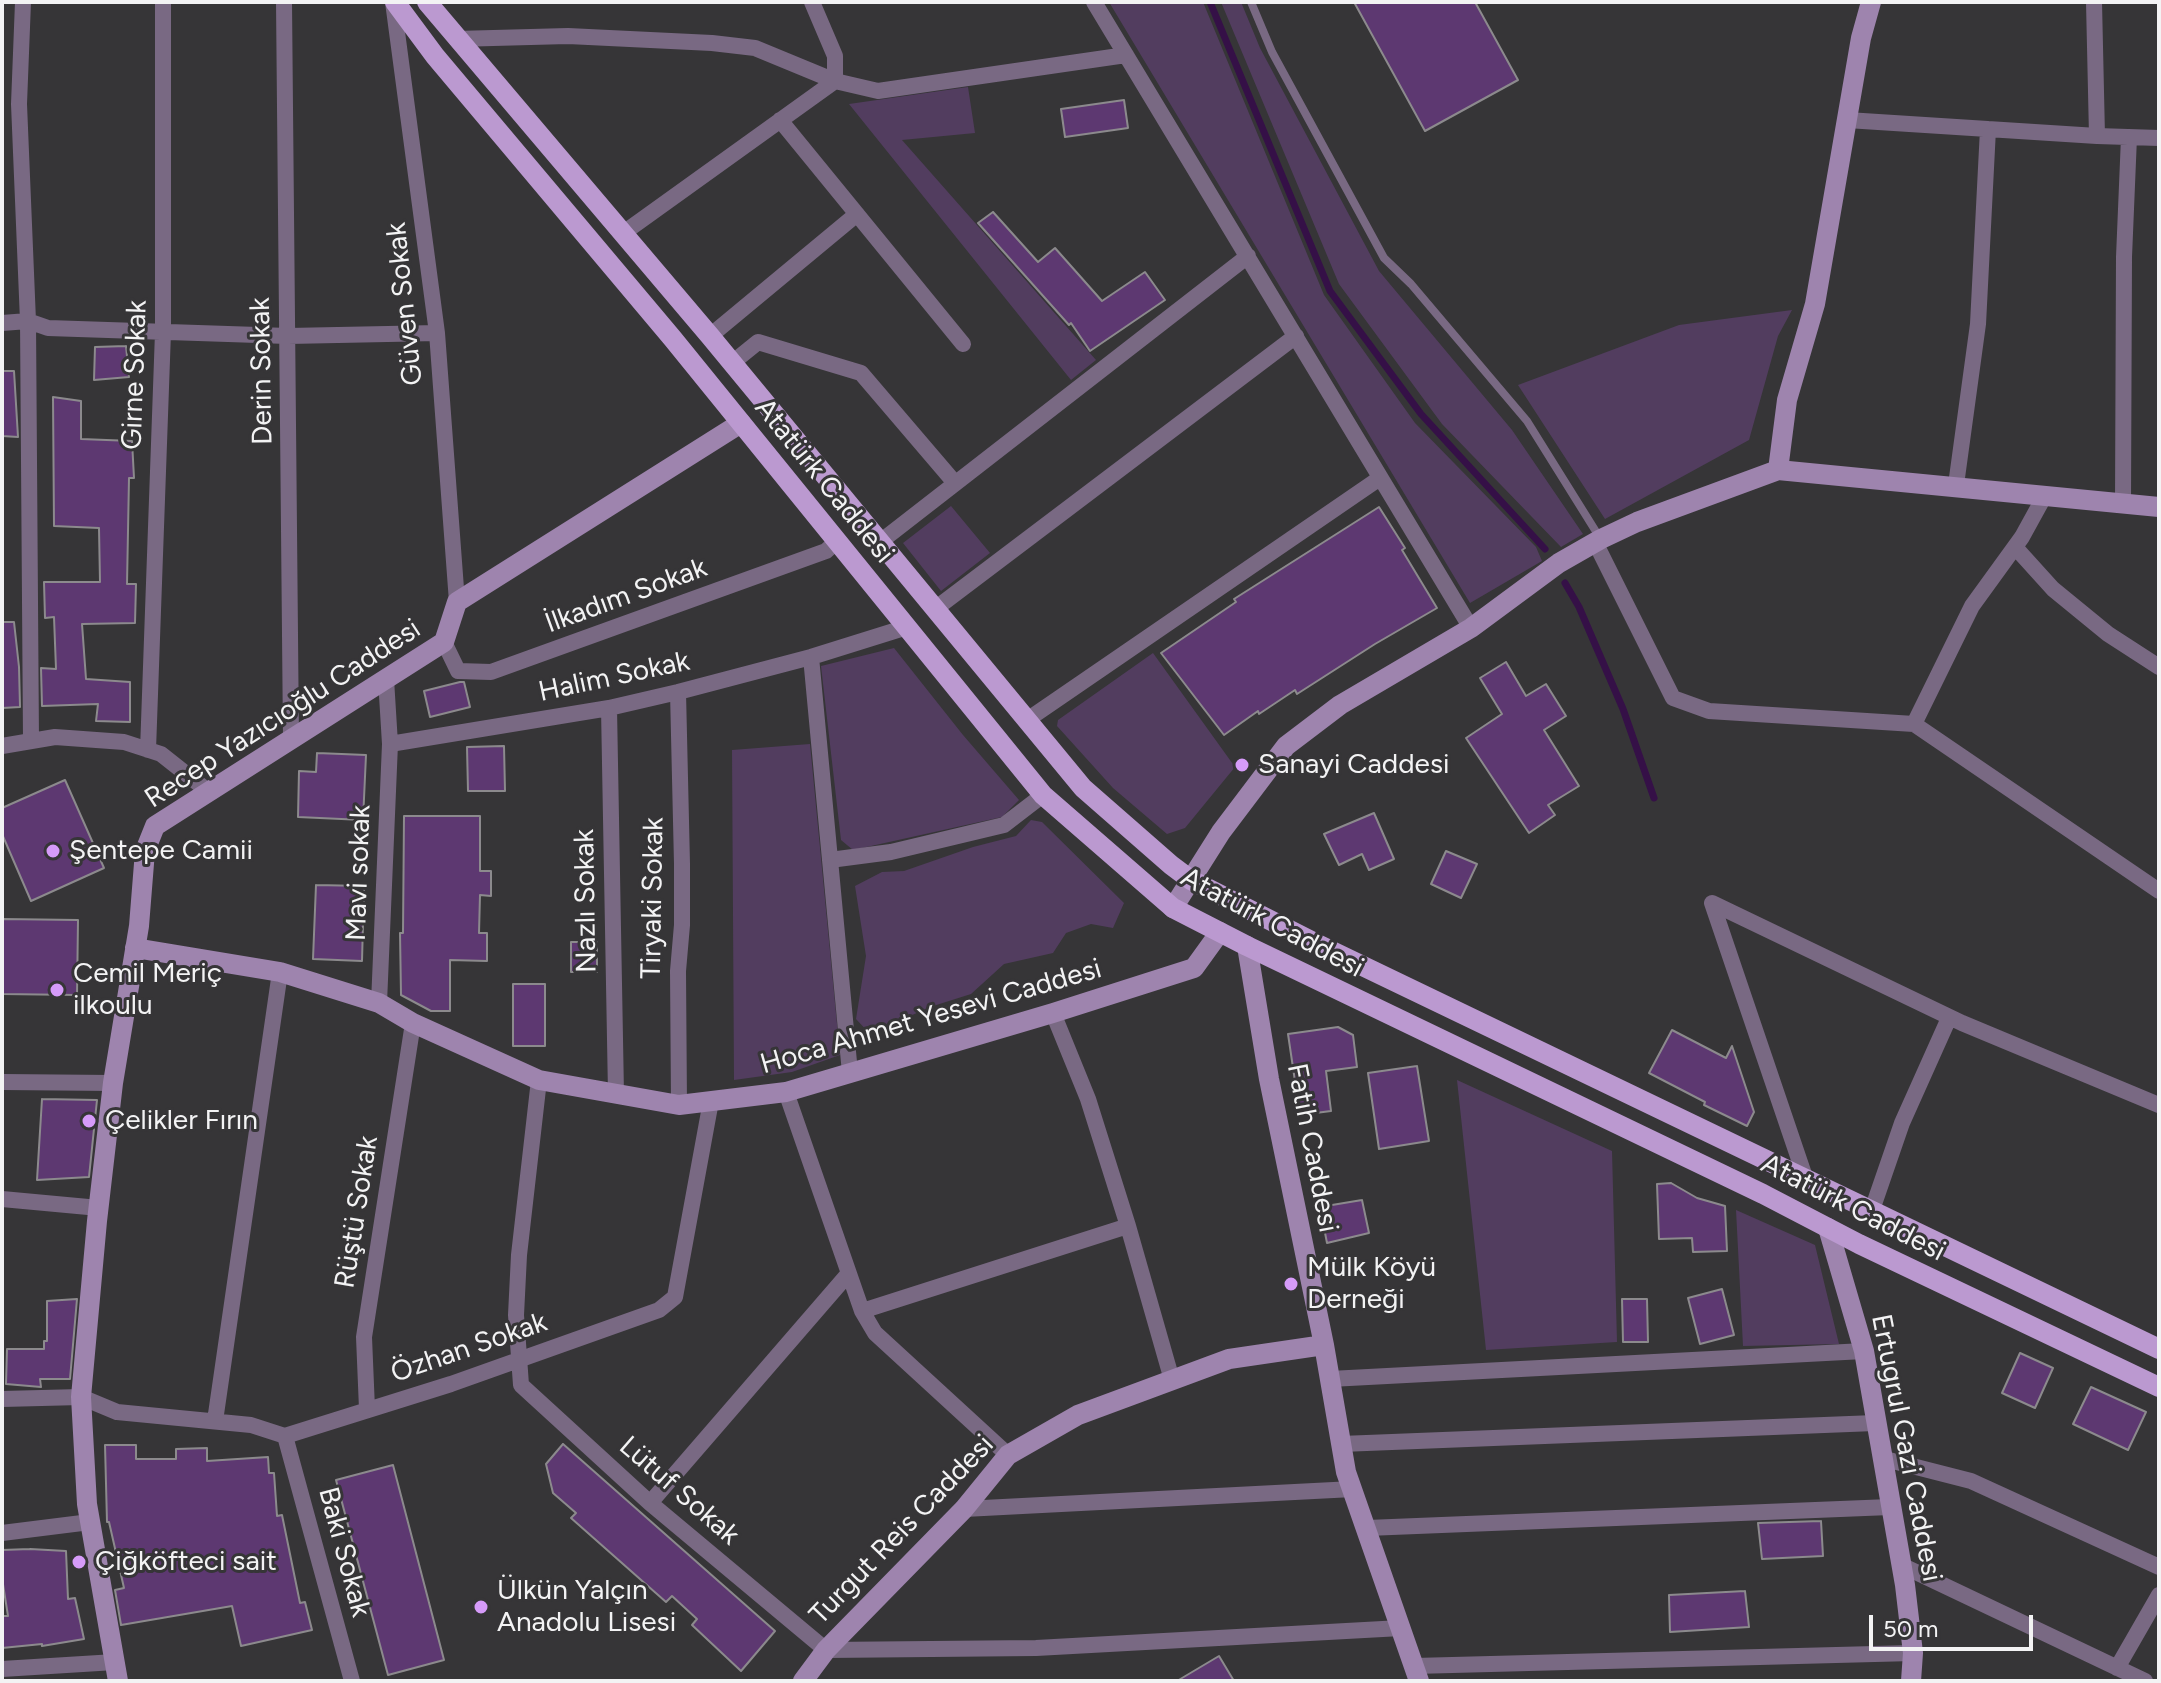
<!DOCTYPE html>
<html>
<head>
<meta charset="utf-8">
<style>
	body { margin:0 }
	#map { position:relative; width:2161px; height:1683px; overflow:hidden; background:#363537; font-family:Figtree,sans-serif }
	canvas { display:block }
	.frame { position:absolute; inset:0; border:4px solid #f3f3f4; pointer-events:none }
	.scale { position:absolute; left:1869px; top:1615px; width:164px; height:36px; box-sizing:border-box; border:4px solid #f3f3f4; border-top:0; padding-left:10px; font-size:24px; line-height:28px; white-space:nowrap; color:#f3f3f4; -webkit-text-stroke:6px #363537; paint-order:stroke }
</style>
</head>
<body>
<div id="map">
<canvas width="2161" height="1683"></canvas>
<div class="frame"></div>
<div class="scale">50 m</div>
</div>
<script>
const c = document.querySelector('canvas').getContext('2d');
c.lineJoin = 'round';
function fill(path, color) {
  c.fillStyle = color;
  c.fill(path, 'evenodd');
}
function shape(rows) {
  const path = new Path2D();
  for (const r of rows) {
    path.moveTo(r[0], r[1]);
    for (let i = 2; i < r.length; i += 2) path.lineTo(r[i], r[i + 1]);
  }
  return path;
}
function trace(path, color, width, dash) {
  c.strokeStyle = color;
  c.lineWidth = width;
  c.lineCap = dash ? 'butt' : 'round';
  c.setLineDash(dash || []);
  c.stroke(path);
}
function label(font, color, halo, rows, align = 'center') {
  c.font = font + ' Figtree,sans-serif';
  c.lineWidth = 6;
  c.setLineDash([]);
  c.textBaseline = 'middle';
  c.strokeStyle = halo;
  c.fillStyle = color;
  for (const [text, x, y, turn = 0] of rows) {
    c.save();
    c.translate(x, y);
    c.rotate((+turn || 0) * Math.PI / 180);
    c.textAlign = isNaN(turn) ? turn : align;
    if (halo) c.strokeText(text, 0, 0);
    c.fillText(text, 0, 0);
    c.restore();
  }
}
fill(shape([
	[1109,2,1203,2,1324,295,1415,423,1536,547,1542,561,1470,603],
	[1221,2,1241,2,1260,48,1379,271,1512,430,1583,534,1561,547,1442,424,1339,284],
	[968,87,975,133,902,140,1096,360,1071,380,849,104],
	[1792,310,1778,336,1749,440,1605,519,1518,385,1679,325],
	[951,506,990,553,941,591,903,543],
	[894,648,963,735,1019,800,1002,817,853,850,841,840,821,666],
	[1153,653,1235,767,1185,828,1167,834,1113,788,1057,726,1058,720],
	[810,744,840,1055,792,1072,734,1080,732,750],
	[1031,820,1042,822,1124,903,1113,928,1091,924,1066,933,1053,953,1004,964,971,994,930,1007,870,1034,856,1019,866,956,855,886,882,872,904,871,973,847,1016,836],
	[1457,1080,1612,1151,1617,1342,1486,1350],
	[1736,1210,1815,1245,1839,1344,1743,1346]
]), '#523d5f');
trace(shape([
	[1210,2,1330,291,1421,414,1545,549],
	[1565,583,1579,607,1623,709,1654,798]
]), '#351047', 7);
const building = shape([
	[1354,2,1475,2,1518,80,1425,131,1354,2],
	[1124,100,1128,128,1065,137,1061,109,1124,100],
	[993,212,1038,262,1055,248,1102,301,1145,272,1165,300,1090,351,1071,323,1069,325,978,223,993,212],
	[126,346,129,377,94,380,95,347,126,346],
	[2,371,14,371,18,437,2,436,2,371],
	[53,397,81,401,81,439,132,441,134,478,129,478,127,584,136,584,135,623,82,624,86,679,130,682,130,722,96,721,98,704,42,706,41,668,56,669,54,617,45,618,44,582,100,582,99,528,54,526,53,397],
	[1379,507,1405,548,1402,550,1437,608,1375,644,1297,694,1295,690,1259,714,1258,711,1224,735,1161,653,1236,602,1234,599,1379,507],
	[2,622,14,622,19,667,20,707,2,708,2,622],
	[1506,662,1526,696,1546,684,1566,716,1544,730,1579,786,1548,805,1555,815,1529,833,1466,738,1502,714,1480,678,1506,662],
	[460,682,464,682,470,707,430,717,424,691,460,682],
	[504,746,505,791,468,791,467,747,504,746],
	[317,753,366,755,363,820,298,817,299,771,316,772,317,753],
	[65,780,104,868,31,901,2,834,2,808,65,780],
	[1374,813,1394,859,1369,870,1362,854,1339,865,1324,834,1374,813],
	[404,816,480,816,480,871,491,871,491,896,480,895,479,933,487,933,487,961,450,960,450,1011,431,1011,401,995,400,933,403,933,404,816],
	[1446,851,1477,864,1461,898,1431,884,1446,851],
	[316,885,364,886,362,961,313,959,316,885],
	[2,919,78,920,77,995,2,994,2,919],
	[571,942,597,942,597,972,571,972,571,942],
	[513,984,545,984,545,1046,513,1046,513,984],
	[1338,1027,1353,1035,1357,1067,1326,1071,1331,1111,1300,1115,1288,1034,1338,1027],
	[1672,1030,1726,1058,1732,1046,1754,1112,1747,1126,1704,1105,1705,1102,1649,1073,1672,1030],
	[1417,1066,1429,1141,1379,1149,1368,1073,1417,1066],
	[42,1099,97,1100,89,1177,37,1180,42,1099],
	[1671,1183,1697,1198,1725,1206,1727,1251,1693,1252,1692,1238,1659,1239,1657,1184,1671,1183],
	[1362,1200,1369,1233,1327,1243,1320,1207,1362,1200],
	[1722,1289,1734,1335,1700,1344,1688,1298,1722,1289],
	[77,1299,70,1379,40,1379,41,1387,6,1384,7,1349,44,1349,44,1341,47,1341,47,1301,77,1299],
	[1622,1299,1647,1299,1648,1342,1623,1342,1622,1299],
	[2020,1353,2053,1368,2035,1408,2002,1393,2020,1353],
	[2091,1387,2146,1412,2128,1450,2073,1424,2091,1387],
	[563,1444,775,1631,741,1671,692,1625,697,1619,672,1596,666,1602,571,1518,576,1513,553,1493,546,1464,563,1444],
	[105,1445,136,1445,136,1459,176,1459,176,1449,207,1448,207,1461,268,1457,269,1473,274,1473,277,1516,282,1515,300,1603,305,1602,312,1630,241,1646,232,1606,121,1625,115,1590,124,1588,109,1522,107,1522,105,1445],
	[393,1465,444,1660,388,1675,336,1480,393,1465],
	[1821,1521,1823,1556,1762,1559,1758,1523,1821,1521],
	[30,1549,66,1551,68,1599,75,1598,84,1639,42,1646,42,1644,2,1648,2,1616,8,1616,2,1578,2,1550,30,1549],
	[1745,1591,1749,1627,1670,1632,1669,1595,1745,1591],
	[1219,1656,1234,1681,1177,1681,1219,1656]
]);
fill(building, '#5d3871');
trace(building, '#8c8a8d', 2);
trace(shape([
	[1251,2,1272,52,1384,258,1411,284,1527,421,1600,538]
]), '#796983', 8);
trace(shape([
	[23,2,19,104,28,321,31,741],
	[284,2,291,739],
	[393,2,437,333,457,602],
	[812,2,835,56,835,81],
	[1094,2,1471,628],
	[456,39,568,36,712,43,755,48,835,81,878,91,1126,55],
	[780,120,963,344],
	[1847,120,2097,136,2094,2],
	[2097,136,2159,138],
	[622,234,835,81],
	[2,323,28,321,48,328,288,336,437,333],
	[710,336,857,214],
	[732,363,758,342,861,373,955,483],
	[1956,485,1978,324,1988,129],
	[2123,502,2124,257,2129,137],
	[1601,539,1597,546,1673,698,1709,711,1914,724,2159,891],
	[880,542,1248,256],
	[2015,547,2053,589,2108,634,2159,667],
	[935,609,1296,336],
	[444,642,458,671,491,672,826,551,837,541],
	[811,657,850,1073],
	[386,679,390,744,609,708,678,692,811,657,907,627],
	[678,692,682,864,682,925,678,971,679,1105],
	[609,708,616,1094],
	[1027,720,1380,478],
	[1914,724,1972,606,2022,537,2044,497],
	[2,746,55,737,124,742,161,754,209,792],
	[148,750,163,332,163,2],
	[830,860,891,852,1004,825,1043,795],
	[379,1003,390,744],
	[539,1080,519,1255,516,1315,521,1385,650,1503,826,1650,1036,1648,1401,1628],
	[2,1082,113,1083],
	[786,1092,862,1311,875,1333,1008,1455],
	[1805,1177,1712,903,1962,1023,2159,1105],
	[2,1199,99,1208],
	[1872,1210,1902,1123,1949,1018],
	[1128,1226,1172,1380],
	[862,1311,1128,1226,1088,1099,1053,1013],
	[1330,1379,1864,1351],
	[2,1399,81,1397,117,1412,251,1425,285,1436,451,1384,659,1310,675,1297,711,1101],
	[367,1409,364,1337,413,1023],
	[215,1421,280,972],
	[285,1436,352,1681],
	[1341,1444,1875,1423],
	[1881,1458,1971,1481,2159,1567],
	[650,1503,849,1273],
	[964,1509,1353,1489],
	[1367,1528,1890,1507],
	[2,1533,90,1522],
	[1901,1565,2145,1681],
	[1414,1666,1913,1653],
	[2117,1668,2159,1595],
	[2,1669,115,1662]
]), '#796983', 16);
trace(shape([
	[1778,470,1787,400,1815,304,1861,38,1871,2],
	[1173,908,1221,832,1286,746,1340,705,1471,628,1559,563,1601,539,1637,522,1778,470,2159,507],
	[1247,946,1269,1079,1324,1345,1346,1472,1419,1681],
	[135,948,280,972,379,1003,413,1023,539,1080,679,1105,786,1092,1053,1013,1194,968,1220,932],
	[1828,1228,1864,1351,1905,1585,1913,1653,1911,1681],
	[118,1681,87,1504,81,1397,97,1221,113,1083,139,926,145,851,155,826,444,642,457,602,741,423],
	[803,1681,826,1650,964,1509,1008,1455,1078,1415,1229,1359,1324,1345]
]), '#9e84ae', 20);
trace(shape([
	[395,2,435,56,673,339,1043,795,1173,908,1247,946,1763,1194,1859,1244,2159,1387],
	[427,2,710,336,1083,788,1171,865,1191,880,1317,944,2159,1349]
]), '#bb99d0', 20);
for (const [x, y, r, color] of [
	[1242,765,8,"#d69bf9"],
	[53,851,8,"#d69bf9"],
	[57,990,8,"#d69bf9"],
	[89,1121,8,"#d69bf9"],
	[1291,1284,8,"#d69bf9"],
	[79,1562,8,"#d69bf9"],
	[481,1607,8,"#d69bf9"]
]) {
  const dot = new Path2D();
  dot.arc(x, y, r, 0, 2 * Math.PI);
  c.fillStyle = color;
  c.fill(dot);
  trace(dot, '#363537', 3);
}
label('28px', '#f3f3f4', '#363537', [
	["Güven Sokak",405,304,-96],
	["Derin Sokak",262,371,-91],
	["Girne Sokak",135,375,-88],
	["Atatürk Caddesi",824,481,51],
	["İlkadım Sokak",626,596,-20],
	["Halim Sokak",614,677,-12],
	["Recep Yazıcıoğlu Caddesi",283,714,-33],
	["Mavi sokak",359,873,-88],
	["Tiryaki Sokak",653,898,-89],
	["Nazlı Sokak",586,901,-91],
	["Atatürk Caddesi",1272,923,28],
	["Hoca Ahmet Yesevi Caddesi",931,1017,-16],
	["Fatih Caddesi",1312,1148,79],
	["Atatürk Caddesi",1853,1208,27],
	["Rüştü Sokak",357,1212,-81],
	["Özhan Sokak",469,1348,-19],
	["Ertugrul Gazi Caddesi",1906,1448,79],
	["Lütuf Sokak",679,1491,41],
	["Turgut Reis Caddesi",902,1530,-46],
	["Baki Sokak",344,1552,75]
]);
label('28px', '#f3f3f4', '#363537', [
	["Sanayi Caddesi",1258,765],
	["Şentepe Camii",69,851],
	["Cemil Meriç",73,974],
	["ilkoulu",73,1006],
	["Çelikler Fırın",105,1121],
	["Mülk Köyü",1307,1268],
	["Derneği",1307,1300],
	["Çiğköfteci sait",95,1562],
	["Ülkün Yalçın",497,1591],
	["Anadolu Lisesi",497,1623]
], 'left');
</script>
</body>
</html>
